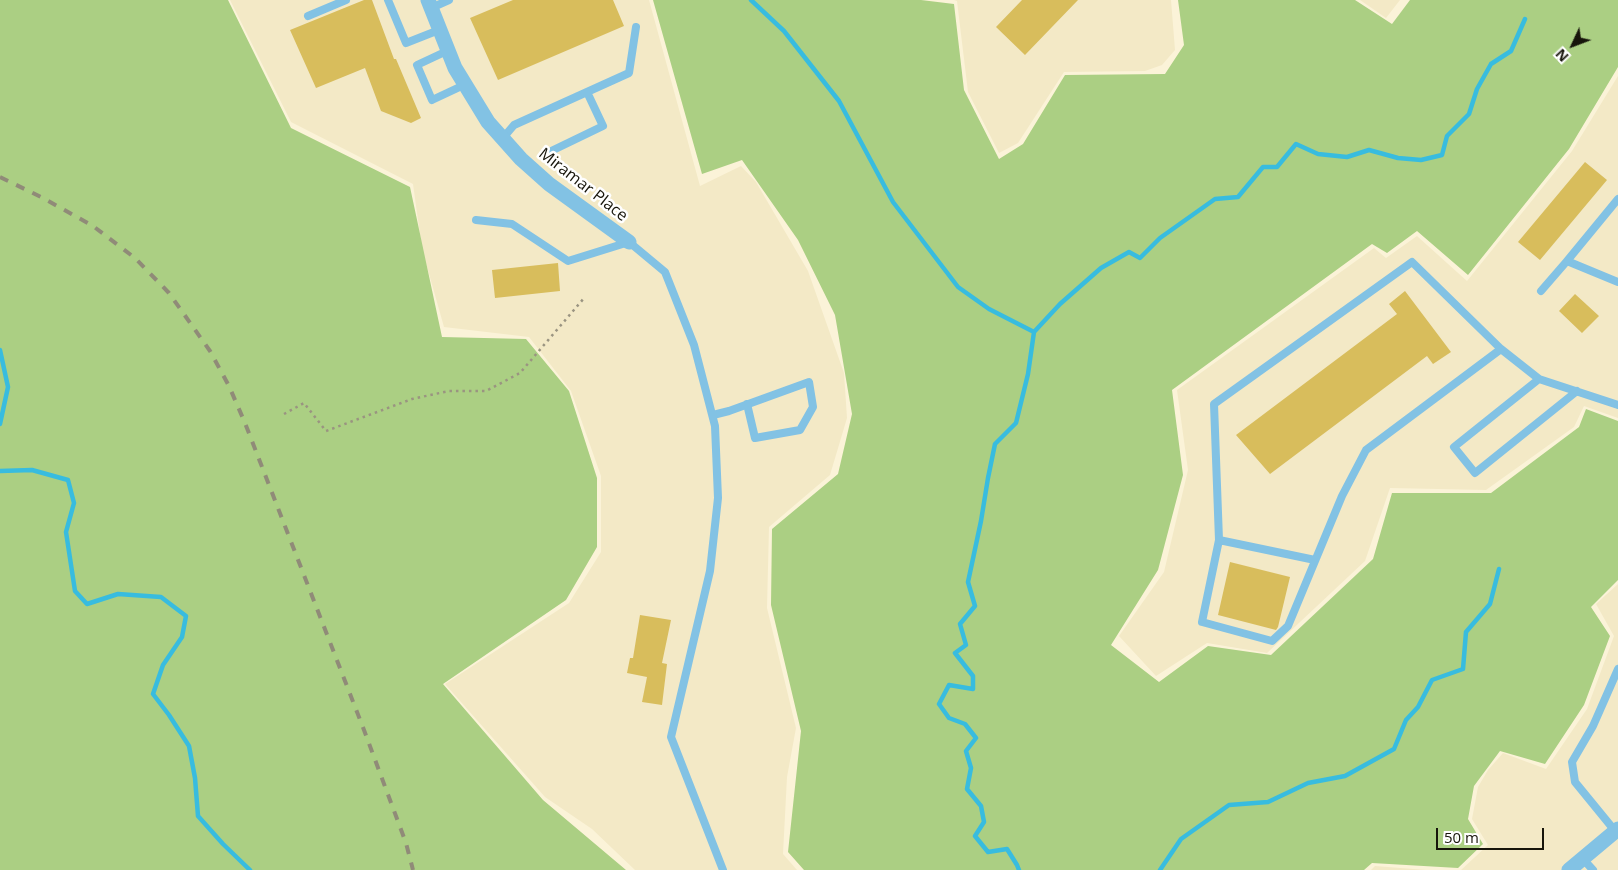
<!DOCTYPE html>
<html>
<head>
<meta charset="utf-8">
<style>
	body { margin:0 }
	#map { position:relative; width:1618px; height:870px; overflow:hidden; background:#fbf3d8; font-family:"Open Sans",sans-serif }
	canvas { display:block }
	.north { position:absolute; left:1548px; top:20px; width:50px; height:50px; -webkit-text-stroke:4px #fff; paint-order:stroke; rotate:227deg; font-size:14px; font-weight:700; line-height:20px; text-align:center; color:#17150b }
	.north::after { content:''; display:block; margin:auto; width:18px; height:22px; background:#17150b; clip-path:polygon(50% 0,100% 100%,50% 72%,0 100%) }
	.scale { position:absolute; left:1436px; top:828px; width:108px; height:22px; box-sizing:border-box; border:2px solid #17150b; border-top:0; padding-left:6px; font-size:15px; line-height:18px; white-space:nowrap; color:#17150b; -webkit-text-stroke:4px #fff; paint-order:stroke }
</style>
</head>
<body>
<div id="map">
<canvas width="1618" height="870"></canvas>
<div class="north">N</div>
<div class="scale">50 m</div>
</div>
<script>
const c = document.querySelector('canvas').getContext('2d');
c.lineJoin = 'round';
function fill(path, color) {
  c.fillStyle = color;
  c.fill(path, 'evenodd');
}
function shape(rows) {
  const path = new Path2D();
  for (const r of rows) {
    path.moveTo(r[0], r[1]);
    for (let i = 2; i < r.length; i += 2) path.lineTo(r[i], r[i + 1]);
  }
  return path;
}
function trace(path, color, width, dash) {
  c.strokeStyle = color;
  c.lineWidth = width;
  c.lineCap = dash ? 'butt' : 'round';
  c.setLineDash(dash || []);
  c.stroke(path);
}
function label(font, color, halo, rows, align = 'center') {
  c.font = font + ' "Open Sans",sans-serif';
  c.lineWidth = 5;
  c.setLineDash([]);
  c.textBaseline = 'middle';
  c.strokeStyle = halo;
  c.fillStyle = color;
  for (const [text, x, y, turn = 0] of rows) {
    c.save();
    c.translate(x, y);
    c.rotate((+turn || 0) * Math.PI / 180);
    c.textAlign = isNaN(turn) ? turn : align;
    if (halo) c.strokeText(text, 0, 0);
    c.fillText(text, 0, 0);
    c.restore();
  }
}
fill(shape([
	[230,0,649,0,700,186,741,166,756,182,808,271,844,373,847,418,830,475,769,527,767,608,796,728,787,777,783,854,797,870,635,870,592,829,545,797,445,684,569,603,601,552,601,476,571,391,529,337,444,327,422,249,413,184,291,122],
	[954,0,1171,0,1175,50,1162,65,1145,71,1064,72,1018,143,999,153,968,92,957,1],
	[1360,0,1400,0,1386,18],
	[1618,76,1618,418,1584,406,1574,427,1486,490,1390,488,1365,561,1267,653,1207,643,1156,676,1119,636,1164,572,1188,470,1177,390,1374,248,1386,258,1417,236,1467,281,1572,151],
	[1618,584,1618,870,1461,870,1488,845,1472,819,1478,787,1488,770,1503,753,1546,769,1587,709,1614,636,1596,604],
	[1375,866,1426,870,1371,870]
]), '#f3e9c6');
fill(shape([
	[0,0,228,0,291,128,410,187,442,337,526,339,569,391,597,478,597,547,566,600,443,684,543,800,626,870,0,870],
	[653,0,921,0,954,4,964,90,999,159,1023,144,1065,75,1165,74,1184,45,1178,0,1355,0,1392,24,1410,0,1618,0,1618,67,1569,149,1468,275,1417,231,1387,253,1372,244,1172,390,1183,475,1158,570,1111,645,1159,682,1208,646,1271,655,1373,559,1392,493,1491,493,1579,427,1586,409,1618,421,1618,580,1591,607,1610,636,1584,705,1545,764,1500,751,1474,786,1468,819,1483,844,1458,868,1372,863,1364,870,804,870,788,852,801,731,771,605,772,529,838,474,852,414,835,315,798,240,742,160,702,174]
]), '#abcf83');
trace(shape([
	[751,0,784,31,839,101,893,202,958,287,989,309,1034,332],
	[0,350,8,387,0,424],
	[0,471,32,470,68,480,74,503,66,532,75,591,87,604,118,594,161,597,186,616,182,637,163,665,153,694,169,715,189,746,195,778,198,816,223,844,250,870],
	[1019,870,1017,865,1007,849,988,852,975,836,984,822,981,806,967,789,971,768,966,751,976,738,965,724,949,718,939,704,949,685,973,689,973,676,955,653,966,645,960,624,975,606,968,582,981,521,988,478,995,444,1016,423,1028,374,1034,332,1060,304,1101,268,1129,252,1140,258,1160,238,1215,199,1238,197,1263,167,1277,167,1296,144,1318,154,1347,157,1369,150,1398,158,1421,160,1442,155,1447,136,1469,114,1477,89,1491,64,1511,51,1525,19],
	[1160,870,1181,839,1229,805,1268,802,1308,783,1345,776,1394,749,1406,720,1418,707,1432,680,1463,669,1466,632,1490,604,1499,569]
]), '#38bcdf', 4.5);
fill(shape([
	[364,0,372,0,394,59,396,59,421,118,411,123,381,111,365,68,316,88,290,30],
	[513,0,613,0,624,26,498,80,470,18],
	[1022,0,1078,0,1025,55,996,27],
	[1585,162,1607,180,1540,260,1518,242],
	[558,263,560,291,495,298,492,270],
	[1405,291,1451,352,1433,364,1427,356,1270,474,1236,435,1397,314,1389,304],
	[1575,294,1599,316,1582,333,1559,311],
	[1230,562,1290,577,1278,627,1276,630,1218,615],
	[640,615,671,620,662,663,667,664,662,705,642,702,647,677,627,673,630,658,633,658]
]), '#d8bd5c');
trace(shape([
	[284,414,304,403,326,431,412,399,449,391,486,391,520,373,585,297]
]), '#9a9481', 2.5, [2.5, 4]);
trace(shape([
	[388,0,406,43,439,30],
	[431,8,449,0],
	[308,16,346,0],
	[447,51,417,65,432,100,464,85],
	[503,138,514,125,629,73,636,27],
	[545,154,603,126,587,92],
	[1618,199,1567,261,1618,282],
	[476,220,512,224,568,261,629,242,665,272,694,345,715,426,718,498,710,571,671,737,723,870],
	[1541,291,1567,261],
	[1501,349,1366,450,1342,496,1288,626,1272,641,1202,622,1219,540,1214,404,1412,262,1501,349,1539,379,1618,405],
	[1539,379,1454,447,1475,473,1577,391],
	[713,415,729,411,809,382,813,407,800,430,755,438,747,404],
	[1219,540,1315,560],
	[1615,831,1575,782,1572,762,1593,726,1618,669],
	[1583,859,1593,870]
]), '#82c2e4', 8);
trace(shape([
	[428,0,455,68,488,122,521,159,549,184,629,242],
	[1569,870,1618,829]
]), '#82c2e4', 15);
trace(shape([
	[0,177,43,198,93,226,135,258,169,293,210,351,229,386,245,423,364,730,406,843,413,870]
]), '#908b78', 4, [9, 9]);
label('16px', '#17150b', '#fff', [
	["Miramar Place",583,185,38]
]);
</script>
</body>
</html>
